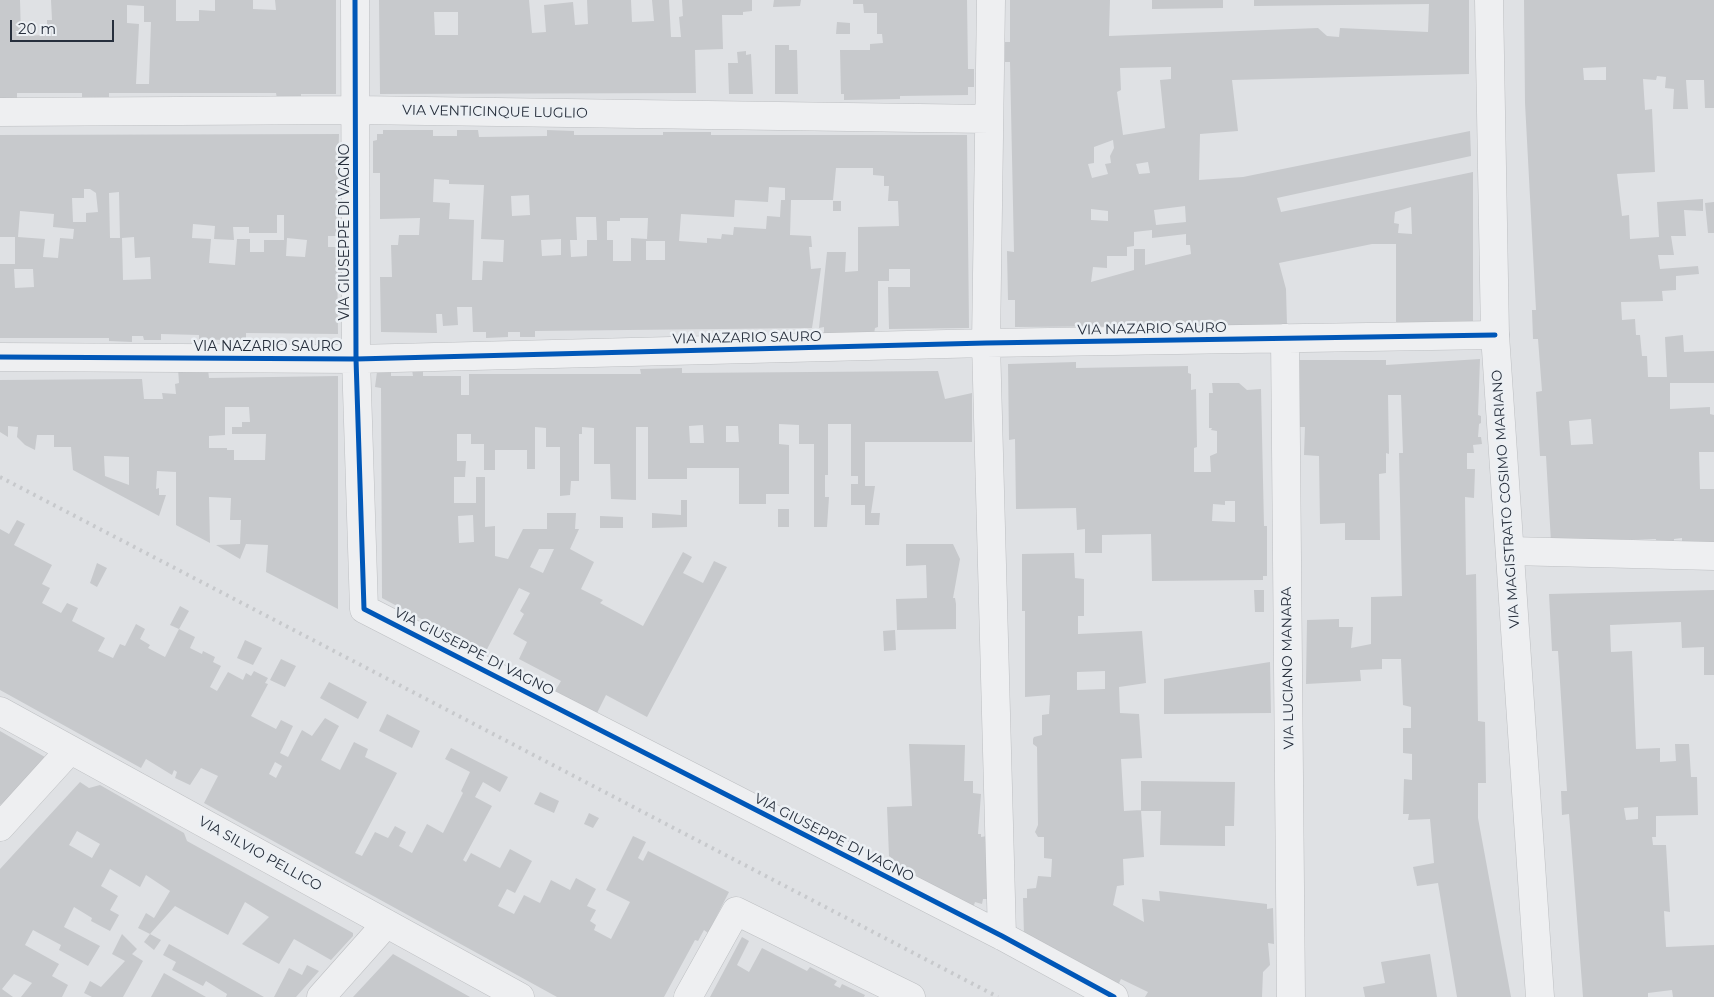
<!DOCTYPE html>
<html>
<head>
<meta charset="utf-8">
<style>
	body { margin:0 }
	#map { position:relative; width:1714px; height:997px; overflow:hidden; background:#dfe1e4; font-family:Montserrat,sans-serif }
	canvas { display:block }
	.scale { position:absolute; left:10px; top:20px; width:104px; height:22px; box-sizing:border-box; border:2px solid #272f3c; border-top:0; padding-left:6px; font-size:15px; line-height:18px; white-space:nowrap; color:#272f3c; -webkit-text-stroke:4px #ecf0f4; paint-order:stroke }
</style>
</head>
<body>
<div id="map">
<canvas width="1714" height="997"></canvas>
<div class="scale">20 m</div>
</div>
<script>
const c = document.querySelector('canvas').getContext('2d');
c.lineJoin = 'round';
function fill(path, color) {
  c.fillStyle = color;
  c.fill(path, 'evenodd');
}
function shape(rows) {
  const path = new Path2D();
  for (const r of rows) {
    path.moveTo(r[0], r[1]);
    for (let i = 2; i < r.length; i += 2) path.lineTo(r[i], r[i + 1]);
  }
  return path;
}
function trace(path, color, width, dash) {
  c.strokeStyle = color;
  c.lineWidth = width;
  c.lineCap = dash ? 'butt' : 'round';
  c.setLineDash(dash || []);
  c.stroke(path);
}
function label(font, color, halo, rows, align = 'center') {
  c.font = font + ' Montserrat,sans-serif';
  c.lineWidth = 5;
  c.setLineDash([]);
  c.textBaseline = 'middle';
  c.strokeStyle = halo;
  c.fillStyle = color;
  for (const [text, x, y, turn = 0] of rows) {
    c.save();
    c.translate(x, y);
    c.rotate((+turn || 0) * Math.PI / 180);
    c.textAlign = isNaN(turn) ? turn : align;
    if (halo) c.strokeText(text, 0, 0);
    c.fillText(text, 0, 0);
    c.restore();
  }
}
fill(shape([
	[0,0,20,0,21,36,47,35,47,20,52,20,51,0,176,0,176,21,199,21,199,10,215,11,215,0,253,0,253,9,276,10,275,0,336,0,336,94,301,94,301,99,277,99,276,93,109,93,109,99,82,98,82,93,17,93,17,99,0,99],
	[127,5,144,6,144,22,151,22,149,84,136,84,139,24,127,23],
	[379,0,529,0,532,33,546,32,544,5,573,2,575,25,588,24,587,0,631,0,632,22,654,21,652,0,669,0,671,37,681,37,679,17,683,16,682,0,752,0,752,11,743,12,743,15,722,15,723,49,695,50,696,93,380,94],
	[434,12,458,12,458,35,435,35],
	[774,0,801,0,800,6,773,7],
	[853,0,967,0,968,69,974,69,974,87,968,87,968,95,900,96,900,99,844,100,844,94,841,94,840,50,870,50,870,44,883,43,882,34,877,34,877,13,864,13,863,4,853,4],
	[1010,0,1110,0,1109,36,1318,28,1327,36,1339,37,1340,28,1428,32,1429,4,1254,6,1254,0,1469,0,1469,74,1232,80,1238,131,1200,134,1199,180,1243,177,1470,131,1471,156,1277,198,1281,212,1473,172,1473,322,1396,322,1396,244,1372,244,1279,263,1286,289,1287,325,1015,327,1015,300,1008,300,1007,251,1014,252,1010,62,1005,62,1005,42,1010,42],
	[1171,67,1171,79,1160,80,1165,128,1123,135,1117,92,1121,90,1120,68],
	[1113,140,1114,148,1110,156,1111,163,1105,164,1108,174,1092,178,1088,164,1094,163,1094,147],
	[1148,162,1150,173,1139,174,1136,164],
	[1185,206,1186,222,1156,225,1154,210],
	[1411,207,1412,234,1398,233,1399,224,1394,223,1395,212],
	[1091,209,1108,211,1108,221,1091,220],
	[1152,230,1152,238,1186,234,1186,245,1190,245,1191,254,1145,265,1145,249,1134,249,1134,270,1091,282,1093,267,1107,268,1107,256,1127,256,1127,247,1134,246,1134,232],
	[1152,0,1223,0,1223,8,1152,9],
	[1524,0,1714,0,1714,108,1705,108,1704,80,1686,80,1688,109,1673,109,1674,89,1665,88,1666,77,1657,76,1656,80,1643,79,1645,110,1652,109,1655,172,1617,174,1622,216,1629,215,1630,239,1659,237,1657,202,1703,199,1703,211,1684,210,1686,236,1671,236,1674,255,1658,255,1660,269,1698,266,1699,274,1676,276,1676,290,1662,291,1663,301,1621,302,1622,320,1635,319,1636,335,1640,335,1642,356,1647,356,1648,377,1667,377,1665,337,1683,335,1684,352,1714,351,1714,383,1670,383,1670,409,1710,407,1710,414,1714,415,1714,452,1699,452,1700,489,1714,489,1714,544,1682,544,1682,538,1674,539,1674,544,1655,545,1656,539,1551,542,1546,456,1540,456,1536,392,1542,391,1538,339,1533,339,1532,310,1536,310,1525,103],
	[1606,67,1606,80,1584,80,1583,68],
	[1591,419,1593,444,1571,445,1569,421],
	[837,22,850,23,850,34,836,34],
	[775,45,789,45,789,50,797,50,798,94,775,94],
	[746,51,746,55,751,54,753,94,729,94,728,63,738,63,737,52],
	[383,130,433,130,433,136,457,136,457,130,478,130,479,137,547,136,547,130,574,131,574,135,663,135,663,132,711,132,711,135,967,135,969,328,889,329,888,287,910,287,910,269,889,269,889,281,878,281,878,327,875,328,874,334,824,334,824,327,819,328,827,252,846,252,845,272,858,271,858,227,899,226,898,201,888,201,889,186,884,186,884,176,873,175,873,168,836,168,833,200,791,200,790,235,811,236,812,247,809,247,811,269,821,268,812,328,535,331,535,337,520,337,520,332,508,332,508,337,486,338,486,332,473,332,472,307,457,307,458,325,443,326,442,314,436,314,437,333,381,332,380,277,392,277,391,245,398,245,399,235,419,235,420,218,380,219,380,173,373,173,373,141,377,140,377,134,383,134],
	[434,179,449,180,449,184,484,185,481,239,504,240,503,262,483,261,482,280,472,280,474,220,449,219,450,203,433,202],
	[769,187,785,188,785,200,781,200,780,217,767,216,766,229,734,227,733,235,722,234,721,239,707,238,707,243,679,241,681,214,734,217,735,200,768,202],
	[529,195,530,215,512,216,511,196],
	[576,217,596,217,597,240,587,240,587,256,571,257,570,240,577,240],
	[620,218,648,218,647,239,631,238,631,261,613,261,613,240,607,240,607,221,620,221],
	[561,239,561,255,542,256,541,240],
	[646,241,665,241,665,260,646,260],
	[339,134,336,236,328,236,328,247,337,247,338,334,246,333,246,341,199,339,199,335,161,334,161,340,144,340,143,336,132,336,132,342,109,341,109,338,0,338,0,264,15,264,15,237,0,237,0,135],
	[84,189,90,189,96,193,98,212,86,213,86,222,73,222,72,198,84,198],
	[119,192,120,238,110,238,109,193],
	[20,211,54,214,53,227,74,229,73,239,60,238,58,258,43,257,45,239,18,237],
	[277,215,284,215,284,240,264,240,264,252,250,252,250,239,237,239,235,265,209,263,211,239,192,238,193,224,215,226,214,239,234,240,233,227,249,227,249,233,277,233],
	[134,237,135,258,150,257,151,279,123,280,122,238],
	[287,238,307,240,305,257,286,256],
	[14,269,33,269,34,287,15,288],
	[833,201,841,201,841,211,833,211],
	[1714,202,1714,233,1708,233,1705,203],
	[1480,359,1478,415,1481,416,1481,423,1479,424,1478,437,1481,437,1482,444,1473,445,1474,453,1467,453,1467,469,1475,469,1474,498,1465,497,1466,575,1476,574,1478,721,1485,722,1486,783,1478,783,1478,818,1511,997,1457,997,1438,883,1417,886,1413,867,1434,863,1430,819,1408,820,1409,814,1403,814,1404,779,1412,780,1412,754,1403,753,1403,728,1411,728,1411,707,1403,705,1401,659,1382,659,1382,669,1360,670,1361,681,1306,684,1307,620,1339,619,1339,627,1353,627,1351,648,1371,644,1371,597,1402,596,1399,453,1403,453,1401,395,1388,395,1389,454,1386,453,1386,473,1379,474,1380,540,1345,540,1345,523,1320,524,1319,456,1304,455,1305,427,1297,427,1297,360,1386,360,1386,365],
	[1076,362,1076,368,1188,366,1188,373,1191,374,1191,390,1196,389,1197,447,1194,448,1194,472,1211,472,1210,456,1217,453,1217,431,1211,430,1212,428,1209,428,1209,393,1213,393,1212,383,1239,383,1247,390,1261,389,1264,526,1267,526,1267,576,1263,576,1263,580,1152,581,1151,534,1102,535,1102,553,1085,553,1085,529,1077,530,1076,508,1016,509,1015,439,1009,440,1008,364],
	[1225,501,1235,501,1235,522,1212,521,1213,504,1225,505],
	[178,368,208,369,209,378,338,376,338,609,266,572,268,545,246,544,240,559,216,545,240,544,241,520,230,520,231,498,209,497,210,543,176,525,176,472,157,471,156,489,159,488,159,495,166,495,159,516,73,470,71,447,54,447,54,435,37,435,35,450,25,445,17,437,18,427,8,426,8,437,0,432,0,380,142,379,144,399,163,399,162,393,176,394,175,384,179,383],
	[225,407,249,407,250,422,242,422,242,427,232,427,232,434,266,434,265,460,234,460,234,450,227,450,227,448,209,448,209,436,225,435],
	[104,456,129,457,129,485,105,476],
	[682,368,682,373,938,371,945,399,972,393,972,442,865,442,865,486,875,486,871,513,880,513,879,525,865,525,865,505,851,505,851,484,858,484,858,476,851,476,851,424,828,424,828,475,825,475,825,497,829,497,827,527,814,527,814,444,799,444,799,425,779,424,779,444,789,445,789,494,766,494,766,504,739,504,739,468,687,468,687,479,648,479,648,427,636,427,636,500,611,499,610,464,594,464,594,428,582,427,582,434,579,434,579,481,571,481,570,495,560,496,560,447,546,447,546,428,535,427,535,469,527,469,527,450,495,450,495,470,484,470,484,444,471,444,471,434,457,434,457,461,466,461,465,477,454,477,454,503,476,503,476,477,485,477,485,527,495,526,495,556,508,559,523,529,547,529,547,513,576,513,575,529,579,529,570,549,594,562,581,589,603,600,600,603,643,626,683,552,692,557,683,573,703,583,714,561,727,567,647,717,606,695,597,713,555,691,561,681,519,659,527,642,513,634,524,614,520,611,530,593,519,588,485,653,382,598,381,388,375,387,377,372,391,371,391,376,413,376,412,370,423,371,423,376,461,376,461,395,469,395,469,374,641,374,640,369],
	[703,425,704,443,690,443,689,426],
	[726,426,738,426,739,442,726,442],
	[473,515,474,542,459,543,458,516],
	[539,549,554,549,543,573,530,567],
	[681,500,687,500,687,527,652,528,652,513,681,515],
	[778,509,789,509,789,527,778,527],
	[600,516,623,517,623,528,600,528],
	[17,520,25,524,14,545,52,565,42,584,50,588,42,603,61,613,67,603,78,608,72,621,105,638,98,651,113,658,120,644,125,646,136,624,145,629,140,639,150,645,148,648,165,657,179,629,195,637,190,648,202,654,203,651,215,657,213,662,221,666,210,687,217,691,228,672,243,680,246,673,251,676,254,671,268,678,265,683,268,684,251,716,276,729,281,720,293,726,280,753,288,757,302,730,312,736,325,718,339,726,321,760,340,770,354,742,368,749,365,757,397,773,355,853,362,856,375,832,388,838,395,826,406,832,399,846,412,853,427,824,443,833,463,793,461,791,470,772,445,759,451,748,508,777,500,792,483,782,475,797,492,806,463,860,466,862,471,853,500,868,510,849,532,861,515,893,507,889,498,906,514,914,524,895,540,903,551,880,570,890,576,878,596,889,587,906,596,910,590,921,596,925,594,930,611,939,630,902,606,890,633,836,646,842,638,858,643,861,648,851,729,892,708,933,704,930,698,941,695,940,664,997,557,997,204,803,218,776,201,768,190,785,175,778,177,772,174,770,172,775,146,759,141,768,0,690,0,529,9,534],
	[275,762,282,766,276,778,269,774],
	[906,544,953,544,960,559,953,598,955,598,956,604,956,629,897,630,896,599,927,598,926,565,906,566],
	[1074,553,1075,578,1084,579,1084,616,1078,616,1078,634,1142,631,1146,683,1119,687,1120,713,1139,714,1142,758,1121,759,1124,811,1141,810,1144,857,1123,859,1124,885,1117,886,1113,905,1144,922,1142,899,1160,901,1159,891,1267,904,1267,909,1273,908,1274,944,1268,943,1270,965,1263,972,1262,997,1145,997,1148,992,1121,979,1118,985,1024,936,1023,898,1027,898,1027,889,1036,888,1038,876,1051,877,1052,859,1044,858,1044,837,1038,837,1035,832,1038,825,1037,747,1033,744,1033,739,1034,737,1042,735,1042,715,1049,714,1050,695,1025,697,1025,611,1022,611,1022,554],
	[1105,671,1105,689,1077,690,1077,672],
	[97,563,107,568,97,587,90,583],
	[1254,590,1264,590,1264,612,1255,612],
	[1714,590,1714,675,1704,675,1704,647,1682,648,1681,622,1610,625,1611,652,1632,651,1636,749,1660,748,1660,762,1676,761,1675,744,1689,744,1691,777,1697,777,1698,815,1656,816,1656,837,1652,837,1653,845,1666,845,1670,912,1664,911,1666,947,1714,945,1714,997,1673,997,1672,990,1648,993,1648,997,1583,997,1569,814,1562,815,1561,791,1567,791,1558,651,1552,651,1549,594],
	[1638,807,1638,819,1626,820,1624,808],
	[180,606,189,611,179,629,170,625],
	[895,630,896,650,884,651,883,631],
	[245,640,262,648,253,665,237,658],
	[281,659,296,666,285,687,270,680],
	[1270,662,1271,713,1164,714,1164,679],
	[329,682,367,702,358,719,320,698],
	[387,714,420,731,412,748,379,731],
	[0,731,50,760,8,805,4,802,0,805],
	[909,744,965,745,964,781,973,781,973,793,981,794,978,834,981,834,981,837,987,836,989,899,983,899,982,904,975,902,973,908,891,864,893,859,889,856,887,807,912,806],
	[1141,781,1235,782,1234,826,1225,826,1225,846,1160,845,1161,811,1141,811],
	[80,782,89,788,100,785,184,833,187,841,353,933,353,936,331,960,294,939,279,964,242,944,269,917,245,902,228,935,175,906,150,934,138,928,146,913,154,918,170,891,146,875,140,887,110,869,101,886,118,896,110,910,119,915,110,931,91,921,92,918,74,907,64,927,100,946,88,966,59,950,61,945,33,930,25,945,59,964,52,976,68,985,62,997,21,997,32,983,14,974,2,989,13,997,0,997,0,869],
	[77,831,100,844,92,858,69,845],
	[540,792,559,801,554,813,534,804],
	[589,813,599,818,593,828,584,824],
	[122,934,137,949,132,954,143,961,123,997,92,997,84,993,90,981,101,987,125,961,112,954],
	[150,934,161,940,154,950,144,942],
	[742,937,749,941,737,965,749,972,762,948,807,971,810,967,837,981,834,985,840,988,842,984,865,995,864,997,710,997],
	[169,944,182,951,264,997,226,997,227,994,206,981,203,986,172,970,176,962,163,955],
	[393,954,470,997,353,997],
	[1430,954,1437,997,1365,997,1363,987,1385,983,1381,962],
	[307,965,319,971,296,997,274,997,289,968,302,975],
	[164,973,206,997,151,997]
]), '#c7c9cc');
const minor = shape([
	[355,0,356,359,364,609,1002,936,1114,997],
	[991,0,986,343,1002,936],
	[0,112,356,110,989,119],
	[1285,338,1291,997],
	[0,357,356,359,986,343,1495,335],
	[1510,551,1714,556],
	[0,711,520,997],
	[0,827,70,750],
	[321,997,386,924],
	[688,997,736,911,911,997]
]);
const tertiary = shape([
	[1489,0,1495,335,1540,997]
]);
trace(minor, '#bdbfc2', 29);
trace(tertiary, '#bdbfc2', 29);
trace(minor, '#eeeff1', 28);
trace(tertiary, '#eeeff1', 28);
trace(shape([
	[0,477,998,997]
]), '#c7c9cc', 4, [2.5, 5]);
trace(shape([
	[355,0,356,359,364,609,1002,936,1114,997],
	[0,357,356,359,986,343,1495,335]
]), '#0057b8', 5);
label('14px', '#272f3c', '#ecf0f4', [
	["VIA VENTICINQUE LUGLIO",495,112,1],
	["VIA GIUSEPPE DI VAGNO",345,232,-90],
	["VIA NAZARIO SAURO",1152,329,-1],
	["VIA NAZARIO SAURO",747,338,-1],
	["VIA NAZARIO SAURO",268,347],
	["VIA MAGISTRATO COSIMO MARIANO",1506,499,-94],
	["VIA GIUSEPPE DI VAGNO",474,652,27],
	["VIA LUCIANO MANARA",1288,668,-91],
	["VIA GIUSEPPE DI VAGNO",834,838,27],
	["VIA SILVIO PELLICO",260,854,29]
]);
</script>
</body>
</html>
